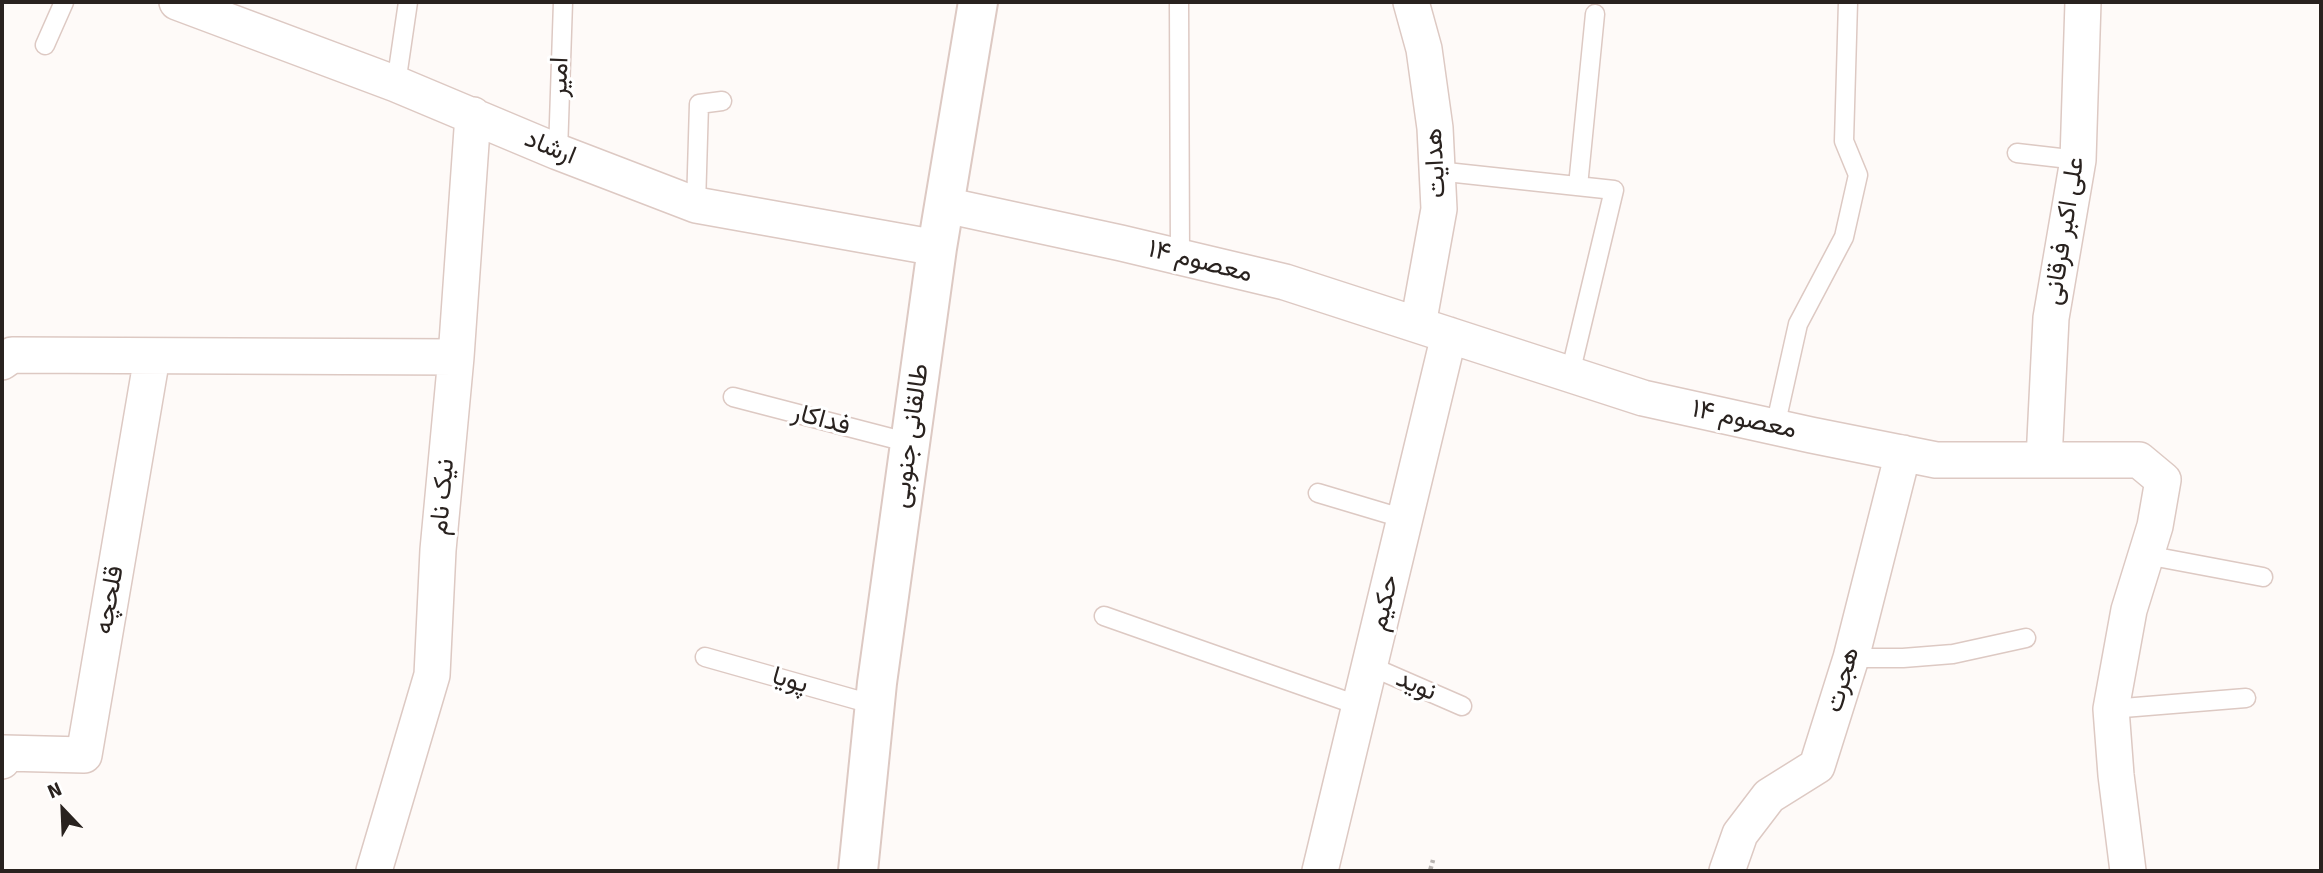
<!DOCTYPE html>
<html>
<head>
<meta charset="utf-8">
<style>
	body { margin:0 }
	#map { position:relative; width:2323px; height:873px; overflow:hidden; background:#fefaf8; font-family:Signika,sans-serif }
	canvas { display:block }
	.frame { position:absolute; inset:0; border:4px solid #29221f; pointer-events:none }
	.north { position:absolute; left:28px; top:775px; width:70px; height:70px; -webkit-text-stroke:5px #fff; paint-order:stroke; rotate:337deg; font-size:19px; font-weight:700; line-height:28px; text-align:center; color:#29221f }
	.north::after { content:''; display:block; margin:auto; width:24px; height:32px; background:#29221f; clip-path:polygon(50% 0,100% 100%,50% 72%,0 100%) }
</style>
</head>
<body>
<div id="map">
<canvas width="2323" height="873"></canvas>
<div class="frame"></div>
<div class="north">N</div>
</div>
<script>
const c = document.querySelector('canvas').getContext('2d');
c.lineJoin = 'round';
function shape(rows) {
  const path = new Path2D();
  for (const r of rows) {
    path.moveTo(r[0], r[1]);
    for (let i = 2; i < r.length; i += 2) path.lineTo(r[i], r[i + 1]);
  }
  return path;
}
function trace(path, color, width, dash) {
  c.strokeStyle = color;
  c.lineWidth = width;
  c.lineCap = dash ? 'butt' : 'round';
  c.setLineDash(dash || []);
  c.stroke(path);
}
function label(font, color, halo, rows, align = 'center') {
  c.font = font + ' Signika,Vazirmatn,sans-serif';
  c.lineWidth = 6;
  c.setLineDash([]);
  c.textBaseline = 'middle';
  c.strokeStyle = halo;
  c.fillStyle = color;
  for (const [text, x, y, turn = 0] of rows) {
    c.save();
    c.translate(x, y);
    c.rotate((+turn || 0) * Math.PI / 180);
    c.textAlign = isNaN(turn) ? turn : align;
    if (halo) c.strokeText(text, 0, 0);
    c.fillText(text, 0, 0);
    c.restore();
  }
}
const lane = shape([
	[1179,2,1180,257],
	[45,45,64,2],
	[396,84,408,2],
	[558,152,563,2],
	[2017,153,2078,160],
	[1437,171,1614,190,1570,374],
	[1578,186,1595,14],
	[696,205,699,104,722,101],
	[733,397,910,443],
	[1775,427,1798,324,1844,237,1858,175,1844,141,1848,2],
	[1318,493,1405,519],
	[2146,555,2263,577],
	[1104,616,1360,706],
	[705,657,875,705],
	[1851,658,1903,658,1953,654,2026,638],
	[1370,666,1462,706],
	[2111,709,2246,698]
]);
const street = shape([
	[177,2,396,84,558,152,696,205,937,248],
	[1411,2,1424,49,1435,128,1439,209,1418,325],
	[945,205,1121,243,1285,282,1643,398,1811,435,1936,460,2139,460,2163,480,2155,526,2129,610,2111,709,2116,775,2128,871],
	[2,362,12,355,456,357],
	[2044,460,2051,318,2078,160,2083,2],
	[2,761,4,753,84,755,152,357],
	[374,871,432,675,438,550,456,357,473,115],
	[1320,871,1449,335],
	[1727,871,1740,834,1769,796,1817,766,1851,658,1903,453]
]);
const secondary = shape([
	[858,871,877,683,937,248,978,2]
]);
trace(lane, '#ddc9c3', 21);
trace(street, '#ddc9c3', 38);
trace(secondary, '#ddc9c3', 42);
trace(shape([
	[1430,871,1433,860]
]), '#b9b4b1', 4.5, [5, 3.5]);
trace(lane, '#fff', 18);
trace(street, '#fff', 35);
trace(secondary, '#fff', 38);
label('26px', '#29221f', '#fff', [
	["امیر",560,77,-88],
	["ارشاد",550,148,22],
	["هدایت",1436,163,-93],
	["علی اکبر فرقانی",2065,231,-81],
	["۱۴ معصوم",1200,262,14],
	["فداکار",821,420,15],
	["۱۴ معصوم",1744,420,12],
	["طالقانی جنوبی",911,436,-82],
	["نیک نام",443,497,-85],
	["قلحچه",110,600,-80],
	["حکیم",1385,603,-77],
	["هجرت",1843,680,-74],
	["پویا",790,681,16],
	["نوید",1416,686,24]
]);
</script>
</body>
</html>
